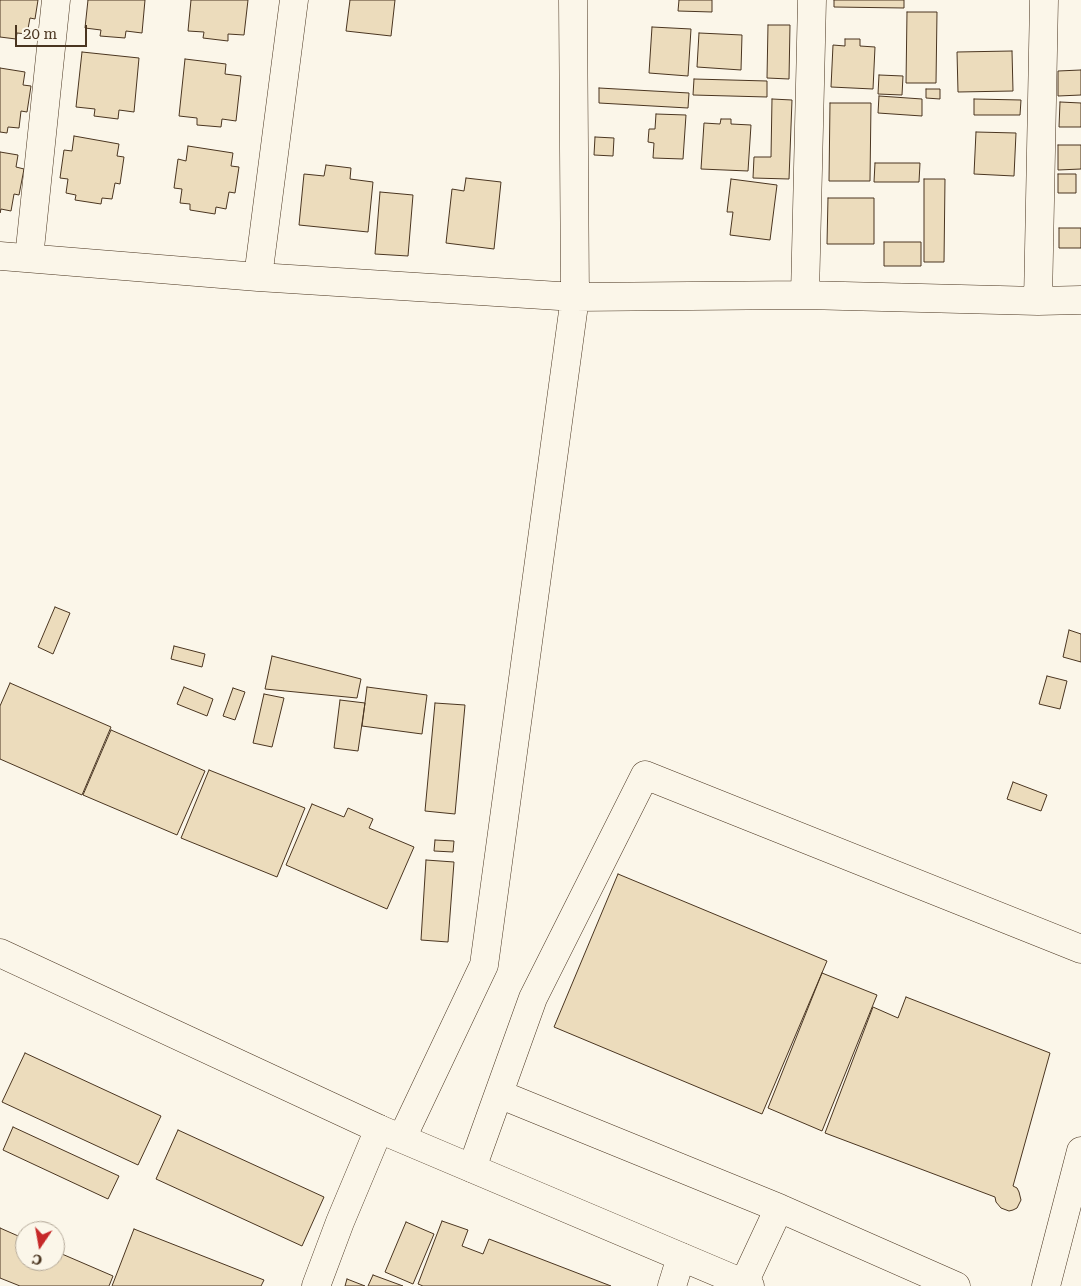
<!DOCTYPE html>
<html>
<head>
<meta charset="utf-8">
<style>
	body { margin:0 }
	#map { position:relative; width:1081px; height:1286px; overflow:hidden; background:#fbf6e9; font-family:"Roboto Serif",serif }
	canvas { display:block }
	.north { position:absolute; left:15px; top:1221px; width:50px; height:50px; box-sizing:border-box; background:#fbf6e9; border:1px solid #b4a999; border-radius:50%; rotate:192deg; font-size:14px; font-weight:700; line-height:20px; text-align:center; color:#4a3520 }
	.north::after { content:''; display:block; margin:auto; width:18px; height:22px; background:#c62828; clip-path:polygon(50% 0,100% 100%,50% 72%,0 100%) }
	.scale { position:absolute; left:15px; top:25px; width:72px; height:22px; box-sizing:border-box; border:2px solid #4a3520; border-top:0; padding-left:6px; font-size:15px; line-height:18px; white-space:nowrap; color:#4a3520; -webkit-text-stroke:4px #fbf6e9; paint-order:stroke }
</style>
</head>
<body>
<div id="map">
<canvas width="1081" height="1286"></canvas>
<div class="north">С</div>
<div class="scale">20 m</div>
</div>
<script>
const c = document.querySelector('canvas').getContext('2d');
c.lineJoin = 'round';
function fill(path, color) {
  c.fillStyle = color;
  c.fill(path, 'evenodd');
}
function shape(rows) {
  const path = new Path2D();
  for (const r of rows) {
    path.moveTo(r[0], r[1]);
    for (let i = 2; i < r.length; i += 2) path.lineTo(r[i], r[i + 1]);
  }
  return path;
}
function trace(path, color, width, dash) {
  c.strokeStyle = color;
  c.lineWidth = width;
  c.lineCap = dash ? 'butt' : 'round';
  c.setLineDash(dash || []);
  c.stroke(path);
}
const building = shape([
	[0,0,38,0,35,19,30,18,27,34,17,33,16,39,0,37,0,0],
	[88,0,145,0,142,33,126,31,125,38,100,36,101,30,85,28,88,0],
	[191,0,248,0,244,35,228,34,228,41,203,38,204,32,188,31,191,0],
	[350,0,395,0,391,36,346,31,350,0],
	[679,0,712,0,712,12,678,11,679,0],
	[834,0,904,0,904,8,834,7,834,0],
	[907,12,937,12,936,83,906,83,907,12],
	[768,25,790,25,789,79,767,78,768,25],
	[652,27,691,29,688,76,649,73,652,27],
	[699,33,742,35,741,70,697,67,699,33],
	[845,39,860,39,860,46,875,47,873,89,831,87,833,45,845,46,845,39],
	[1012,51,1013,91,958,92,957,52,1012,51],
	[82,52,139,58,134,112,119,110,118,119,94,116,95,109,76,107,82,52],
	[185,59,226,64,225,74,241,76,236,121,222,119,221,127,197,125,197,118,179,116,185,59],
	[0,68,25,72,23,85,31,86,27,112,21,111,19,128,8,127,7,133,0,132,0,68],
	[1081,70,1081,95,1058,96,1058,71,1081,70],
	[879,75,903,76,902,95,878,94,879,75],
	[694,79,767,81,767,97,693,95,694,79],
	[599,88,689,93,688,108,599,103,599,88],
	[926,89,940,89,940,99,926,98,926,89],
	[879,96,922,99,922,116,878,113,879,96],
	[772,99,792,100,789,179,753,178,754,157,771,157,772,99],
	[974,99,1021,100,1020,115,974,115,974,99],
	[1060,102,1081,103,1081,127,1059,127,1060,102],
	[830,103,871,103,870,181,829,181,830,103],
	[656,114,686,115,683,159,653,158,654,143,648,142,649,129,655,129,656,114],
	[721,119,731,119,731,124,751,125,748,171,701,169,704,123,720,124,721,119],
	[976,132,1016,133,1014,176,974,174,976,132],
	[74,136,119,144,117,156,124,157,120,184,115,183,112,199,102,198,101,204,75,200,76,195,66,193,68,179,60,178,64,150,72,151,74,136],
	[595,137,614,138,613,156,594,155,595,137],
	[1058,145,1081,145,1081,169,1058,170,1058,145],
	[188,146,233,153,231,166,239,167,235,193,229,192,226,209,216,207,215,214,190,210,190,204,180,203,182,189,174,188,178,159,186,161,188,146],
	[0,152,18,155,16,167,24,169,19,195,14,194,11,211,1,209,0,213,0,152],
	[875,163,920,163,919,182,874,182,875,163],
	[326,165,351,168,350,179,373,182,368,232,299,225,304,174,324,176,326,165],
	[1058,174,1076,174,1076,193,1058,193,1058,174],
	[466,178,501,182,494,249,446,243,452,189,464,191,466,178],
	[731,179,777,185,770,240,730,235,733,212,727,212,731,179],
	[924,179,945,179,944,262,924,262,924,179],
	[380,192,413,195,408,256,375,254,380,192],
	[828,198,874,198,874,244,827,244,828,198],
	[1059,228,1081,228,1081,248,1059,248,1059,228],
	[884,242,921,242,921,266,884,266,884,242],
	[55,607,70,613,53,654,38,647,55,607],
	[1069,630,1081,634,1081,662,1063,657,1069,630],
	[174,646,205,654,202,667,171,659,174,646],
	[272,656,361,679,357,698,265,689,272,656],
	[1047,676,1067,681,1060,709,1039,704,1047,676],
	[10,683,111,727,82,795,0,759,0,706,10,683],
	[184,687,213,699,207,716,177,704,184,687],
	[367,687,427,695,422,734,362,726,367,687],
	[233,688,245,692,235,720,223,716,233,688],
	[264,694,284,698,272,747,253,743,264,694],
	[340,700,365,703,358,751,334,748,340,700],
	[435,703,465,705,455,814,425,811,435,703],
	[111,730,205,771,177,835,83,795,111,730],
	[209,770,305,808,277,877,181,838,209,770],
	[1013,782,1047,795,1041,811,1007,799,1013,782],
	[312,804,344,817,348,808,373,819,369,828,414,847,387,909,286,865,312,804],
	[435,840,454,841,453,852,434,851,435,840],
	[426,860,454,862,448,942,421,940,426,860],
	[618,874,827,961,762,1114,554,1027,618,874],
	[822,973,877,995,822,1131,768,1108,822,973],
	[906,997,1050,1053,1013,1186,1017,1188,1019,1192,1021,1200,1017,1208,1013,1210,1009,1211,1001,1208,996,1202,995,1197,825,1133,873,1007,898,1018,906,997],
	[25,1053,161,1116,138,1165,2,1102,25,1053],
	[13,1127,119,1176,108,1199,3,1150,13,1127],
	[178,1130,324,1197,302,1246,156,1179,178,1130],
	[442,1221,468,1230,462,1246,483,1254,489,1239,611,1286,423,1286,418,1284,442,1221],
	[406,1222,434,1234,413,1284,385,1272,406,1222],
	[0,1228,25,1239,25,1261,55,1261,55,1251,113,1276,109,1286,20,1286,0,1278,0,1228],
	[134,1229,264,1280,261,1286,112,1286,134,1229],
	[373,1275,403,1286,368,1286,373,1275],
	[347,1279,365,1286,345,1286,347,1279]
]);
fill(building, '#ecdcbc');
trace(building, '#4a3520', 1);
const minor = shape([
	[0,256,258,277,575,297,805,295,1038,301,1081,300],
	[29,258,56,0],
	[258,277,294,0],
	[805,295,812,0],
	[1038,301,1044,0],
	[499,1094,779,1208,956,1286],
	[402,1138,484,965,575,297,573,0],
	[472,1168,533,998,645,775,1081,949],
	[744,1283,779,1208],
	[316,1286,340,1222,379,1129],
	[672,1286,681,1257],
	[1046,1286,1081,1151]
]);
const major = shape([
	[0,953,379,1129,750,1286]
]);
trace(minor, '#4a3520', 29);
trace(major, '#4a3520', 29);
trace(minor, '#fbf6e9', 28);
trace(major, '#fbf6e9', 28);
</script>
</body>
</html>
